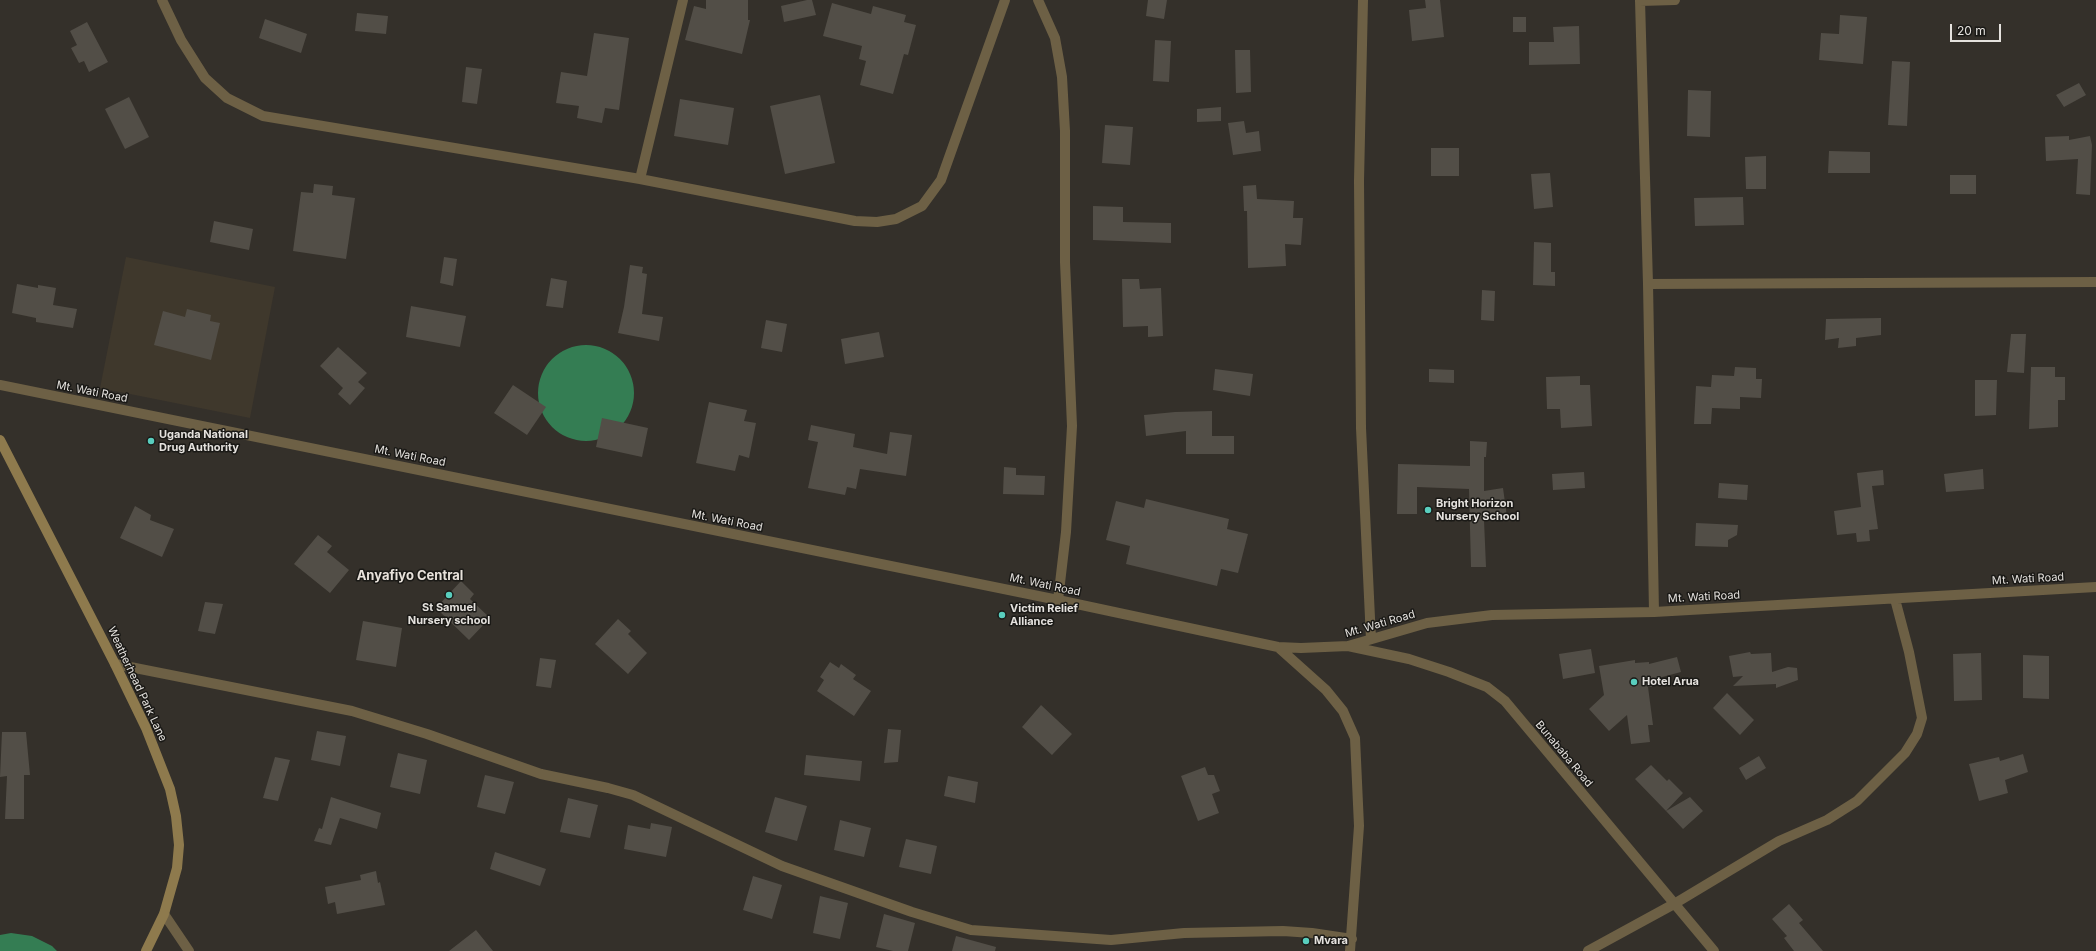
<!DOCTYPE html>
<html>
<head>
<meta charset="utf-8">
<style>
	body { margin:0 }
	#map { position:relative; width:2096px; height:951px; overflow:hidden; background:#34302a; font-family:Inter,sans-serif }
	canvas { display:block }
	.scale { position:absolute; left:1950px; top:24px; width:51px; height:18px; box-sizing:border-box; border:2px solid #e5e2de; border-top:0; padding-left:5px; font-size:12px; line-height:14px; white-space:nowrap; color:#e5e2de; -webkit-text-stroke:3px #1a1916; paint-order:stroke }
</style>
</head>
<body>
<div id="map">
<canvas width="2096" height="951"></canvas>
<div class="scale">20 m</div>
</div>
<script>
const c = document.querySelector('canvas').getContext('2d');
c.lineJoin = 'round';
function fill(path, color) {
  c.fillStyle = color;
  c.fill(path, 'evenodd');
}
function shape(rows) {
  const path = new Path2D();
  for (const r of rows) {
    if (r.length === 3) {
      path.moveTo(r[0] + r[2], r[1]);
      path.arc(r[0], r[1], r[2], 0, 2 * Math.PI);
      continue;
    }
    path.moveTo(r[0], r[1]);
    for (let i = 2; i < r.length; i += 2) path.lineTo(r[i], r[i + 1]);
  }
  return path;
}
function trace(path, color, width, dash) {
  c.strokeStyle = color;
  c.lineWidth = width;
  c.lineCap = dash ? 'butt' : 'round';
  c.setLineDash(dash || []);
  c.stroke(path);
}
function label(font, color, halo, rows, align = 'center') {
  c.font = font + ' Inter,sans-serif';
  c.lineWidth = 3;
  c.setLineDash([]);
  c.textBaseline = 'middle';
  c.strokeStyle = halo;
  c.fillStyle = color;
  for (const [text, x, y, turn = 0] of rows) {
    c.save();
    c.translate(x, y);
    c.rotate((+turn || 0) * Math.PI / 180);
    c.textAlign = isNaN(turn) ? turn : align;
    if (halo) c.strokeText(text, 0, 0);
    c.fillText(text, 0, 0);
    c.restore();
  }
}
fill(shape([
	[126,257,275,287,250,418,100,388]
]), '#3f382c');
fill(shape([
	[586,393,48],
	[11,933,32,936,52,946,57,951,0,951,0,935]
]), '#347d53');
fill(shape([
	[706,0,748,0,748,20,750,20,742,54,685,40,694,6,706,9],
	[807,0,812,0,816,15,784,22,781,6],
	[1148,0,1167,0,1164,19,1146,16],
	[1425,0,1440,0,1444,37,1412,41,1409,10,1426,8],
	[832,3,871,14,873,6,906,15,904,22,916,25,908,55,904,54,893,94,860,85,866,61,859,59,862,46,823,36],
	[357,13,388,16,386,34,355,31],
	[1840,15,1867,17,1863,64,1819,60,1821,33,1839,34],
	[1513,17,1526,17,1526,32,1513,32],
	[265,19,307,34,301,53,259,38],
	[87,22,108,62,89,72,84,61,79,63,71,48,77,45,70,31],
	[1579,26,1580,64,1529,65,1529,42,1554,42,1553,27],
	[594,33,629,38,619,110,605,108,602,123,577,118,579,106,556,103,561,72,587,76],
	[1155,40,1171,41,1169,82,1153,81],
	[1235,50,1250,50,1251,92,1236,93],
	[1892,61,1910,62,1907,126,1888,125],
	[466,67,482,69,477,104,462,102],
	[2079,83,2086,95,2064,107,2056,95],
	[1688,90,1711,91,1710,137,1687,136],
	[820,95,835,163,785,174,770,106],
	[129,97,149,137,125,149,105,109],
	[680,99,734,108,728,145,674,136],
	[1221,107,1221,121,1197,122,1197,109],
	[1244,121,1246,133,1259,131,1261,151,1233,155,1228,123],
	[1105,125,1133,127,1130,165,1102,163],
	[2069,136,2069,140,2090,136,2092,145,2090,195,2076,194,2078,159,2046,161,2045,137],
	[1431,148,1459,148,1459,176,1431,176],
	[1829,151,1870,152,1870,173,1828,173],
	[1766,156,1766,189,1746,189,1745,157],
	[1550,173,1553,207,1534,209,1531,174],
	[1950,175,1976,175,1976,194,1950,194],
	[314,184,333,186,332,195,355,198,346,259,293,251,301,192,313,193],
	[1256,185,1257,199,1294,201,1293,218,1303,218,1301,245,1285,244,1286,266,1248,268,1247,211,1244,211,1243,186],
	[1743,197,1744,225,1695,226,1694,198],
	[1093,206,1123,207,1123,222,1171,223,1171,243,1093,240],
	[214,221,253,229,249,250,210,242],
	[1534,242,1551,243,1551,272,1555,272,1555,286,1533,285],
	[444,257,457,259,453,286,440,283],
	[630,265,643,267,642,273,647,274,642,314,663,317,659,341,618,333,624,307],
	[551,278,567,281,563,308,546,306],
	[1122,279,1139,279,1140,289,1161,288,1163,336,1148,337,1148,326,1123,327],
	[17,284,38,288,38,285,56,288,53,305,77,309,73,328,36,322,36,318,12,313],
	[1482,290,1495,291,1494,321,1481,320],
	[411,306,466,316,460,347,406,337],
	[187,309,211,315,210,321,220,323,211,360,154,345,163,311,185,317],
	[1881,318,1881,335,1856,338,1856,346,1838,348,1839,338,1825,340,1826,319],
	[766,320,787,324,782,352,761,348],
	[879,332,884,357,845,364,841,339],
	[2011,334,2026,334,2024,373,2007,372],
	[338,347,367,373,358,382,365,388,350,405,338,394,343,388,320,366],
	[1735,367,1756,368,1756,379,1762,379,1761,398,1740,397,1740,409,1712,408,1711,424,1694,424,1696,386,1711,387,1712,375,1734,376],
	[2031,367,2055,367,2055,377,2065,377,2065,400,2058,400,2058,427,2029,429],
	[1215,369,1253,374,1250,396,1213,390],
	[1429,369,1454,370,1454,383,1429,382],
	[1580,376,1580,385,1590,385,1592,426,1561,428,1560,409,1547,409,1546,377],
	[1975,380,1997,380,1996,415,1975,416],
	[513,385,546,407,527,435,494,413],
	[709,402,747,410,744,421,756,423,749,458,739,455,735,471,696,463],
	[1212,411,1212,436,1234,436,1234,454,1186,454,1186,431,1146,436,1144,415,1175,412],
	[602,418,648,428,642,457,596,447],
	[811,425,855,434,853,447,887,454,890,432,912,435,906,476,860,469,856,489,847,487,845,495,808,488,818,442,808,440],
	[1470,441,1487,442,1486,457,1484,457,1484,491,1503,488,1507,517,1484,520,1486,567,1471,567,1469,489,1417,487,1417,514,1397,514,1398,464,1470,466],
	[1004,467,1016,468,1016,475,1045,476,1044,495,1003,494],
	[1983,469,1984,489,1946,492,1944,474],
	[1883,470,1884,485,1872,486,1878,529,1869,530,1870,541,1857,542,1856,533,1837,535,1834,511,1861,507,1857,473],
	[1584,472,1585,488,1553,490,1552,474],
	[1719,483,1748,485,1747,500,1718,498],
	[1146,499,1229,519,1227,529,1248,534,1238,573,1221,569,1217,586,1126,564,1130,546,1106,540,1116,501,1144,508],
	[135,506,151,515,150,520,174,529,162,557,120,538],
	[1696,523,1738,525,1737,535,1728,540,1728,547,1695,546],
	[318,535,332,546,327,552,349,570,330,593,294,564],
	[461,581,474,594,470,599,490,618,469,640,436,608],
	[205,602,223,604,215,634,198,631],
	[618,619,631,631,628,634,647,653,628,674,595,644],
	[363,621,402,628,396,667,356,660],
	[1591,649,1595,673,1563,679,1559,654],
	[1750,652,1751,654,1771,653,1772,672,1788,667,1797,668,1798,680,1776,688,1776,684,1733,686,1743,676,1733,677,1729,656],
	[1981,653,1982,700,1954,701,1953,654],
	[2023,655,2049,656,2049,699,2023,698],
	[1677,657,1681,672,1651,680,1652,687,1648,687,1653,725,1648,725,1650,742,1631,744,1627,715,1609,731,1589,709,1604,695,1599,666,1635,660,1635,663,1649,662,1649,664],
	[540,658,556,660,551,688,536,686],
	[830,662,839,668,841,664,856,675,853,679,871,691,854,716,817,691,824,680,820,677],
	[1727,693,1754,720,1740,735,1713,708],
	[1041,705,1072,734,1052,755,1022,727],
	[888,729,901,730,898,762,884,763],
	[317,731,346,736,340,766,311,760],
	[2,732,26,732,30,775,24,775,24,819,5,819,7,776,0,777],
	[398,753,427,760,420,794,390,787],
	[2023,754,2028,772,2005,780,2008,793,1979,801,1969,764,1999,757,2000,761],
	[806,755,862,761,860,781,804,775],
	[1759,756,1766,768,1746,780,1739,768],
	[275,757,290,760,278,801,263,798],
	[1651,765,1667,781,1669,779,1683,793,1666,811,1635,779],
	[1205,767,1208,775,1214,775,1220,791,1212,794,1219,813,1198,821,1181,776],
	[485,775,514,782,505,814,477,807],
	[948,776,978,782,975,803,944,796],
	[331,797,381,813,377,829,340,818,331,845,314,841,319,828,322,829],
	[775,797,807,806,797,841,765,832],
	[1690,797,1703,811,1683,829,1666,811],
	[568,798,598,805,590,838,560,832],
	[840,820,871,828,864,857,834,850],
	[651,823,672,827,666,857,624,849,628,825,650,829],
	[906,839,937,846,931,874,899,867],
	[495,852,546,869,540,886,490,869],
	[376,871,378,883,380,882,385,905,337,914,335,902,328,904,325,887,361,880,360,875],
	[753,876,782,885,772,919,743,910],
	[820,896,848,903,840,939,813,933],
	[1789,904,1803,920,1799,923,1823,951,1794,951,1784,938,1787,936,1772,919],
	[884,914,915,923,908,951,893,951,876,947],
	[476,930,493,951,449,951],
	[956,936,996,947,995,951,952,951]
]), '#524e47');
trace(shape([
	[162,0,181,40,205,78,227,98,263,116,640,179,855,221,877,222,896,219,922,206,941,180,1005,0],
	[1038,0,1055,38,1062,77,1065,131,1065,262,1072,426,1066,532,1058,600],
	[1363,0,1359,181,1361,428,1371,639],
	[1640,0,1648,284,1654,612],
	[1640,1,1675,0],
	[640,179,683,0],
	[1648,284,2096,282],
	[0,385,1058,600,1278,647,1301,648,1348,646,1427,623,1492,615,1654,612,2096,587],
	[1348,646,1409,659,1449,672,1487,687,1505,701,1714,951],
	[1278,647,1326,690,1343,711,1355,738,1359,826,1350,951],
	[115,664,352,711,427,734,541,774,608,788,633,795,782,866,912,912,971,930,1111,940,1184,933,1283,931,1312,933,1352,939],
	[164,914,189,951],
	[1588,951,1674,904,1779,841,1827,820,1857,801,1905,753,1917,734,1922,718,1909,652,1895,599]
]), '#6d6045', 10);
trace(shape([
	[0,440,115,664,146,728,170,789,176,816,179,845,177,868,164,914,146,951]
]), '#8e7a4d', 10);
for (const [x, y, r, color] of [
	[151,441,4,"#59cebe"],
	[1428,510,4,"#59cebe"],
	[449,595,4,"#59cebe"],
	[1002,615,4,"#59cebe"],
	[1634,682,4,"#59cebe"],
	[1306,941,4,"#59cebe"]
]) {
  const dot = new Path2D();
  dot.arc(x, y, r, 0, 2 * Math.PI);
  c.fillStyle = color;
  c.fill(dot);
  trace(dot, '#1a1916', 1.5);
}
label('11px', '#e5e2de', '#1a1916', [
	["Mt. Wati Road",92,392,11],
	["Mt. Wati Road",410,456,11],
	["Mt. Wati Road",727,521,11],
	["Mt. Wati Road",2028,579,-3],
	["Mt. Wati Road",1045,585,12],
	["Mt. Wati Road",1704,597,-3],
	["Mt. Wati Road",1380,624,-16],
	["Weatherhead Park Lane",137,684,65],
	["Bunababa Road",1564,754,50]
]);
label('bold 11px', '#e5e2de', '#1a1916', [
	["Uganda National",159,435],
	["Drug Authority",159,448],
	["Bright Horizon",1436,504],
	["Nursery School",1436,517],
	["St Samuel",449,608,"center"],
	["Nursery school",449,621,"center"],
	["Victim Relief",1010,609],
	["Alliance",1010,622],
	["Hotel Arua",1642,682],
	["Mvara",1314,941]
], 'left');
label('bold 13px', '#e8e2db', '#1a1916', [
	["Anyafiyo Central",410,576]
]);
</script>
</body>
</html>
